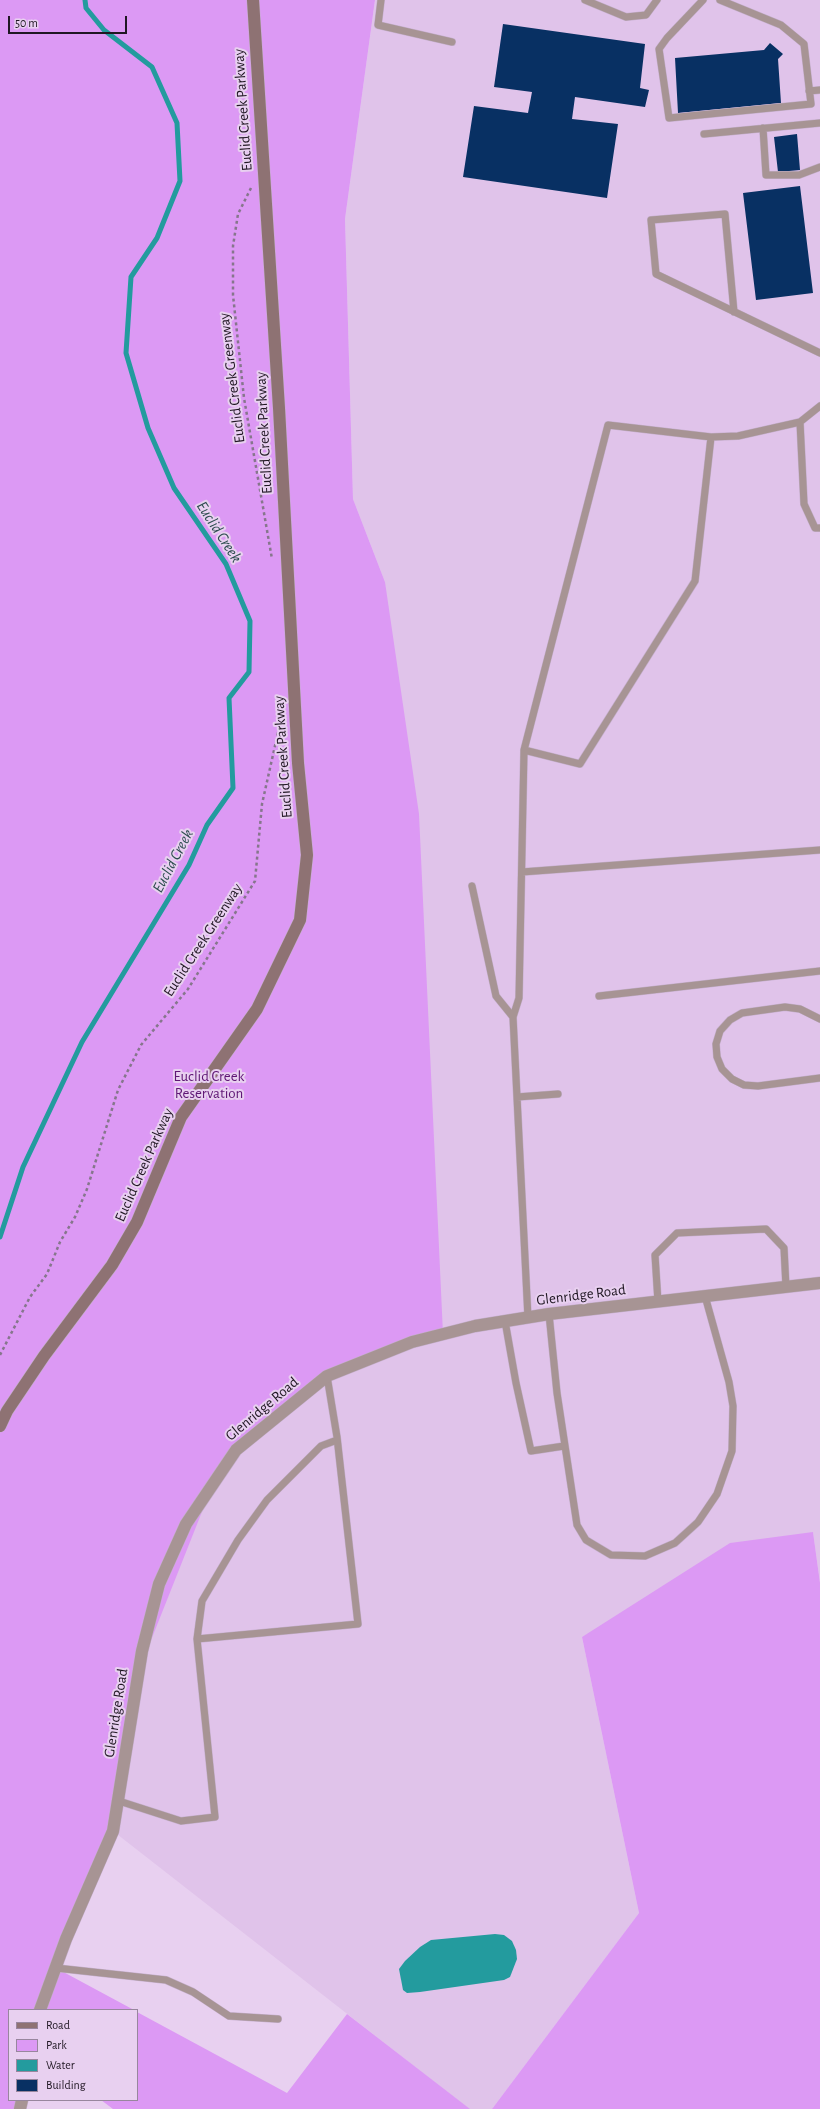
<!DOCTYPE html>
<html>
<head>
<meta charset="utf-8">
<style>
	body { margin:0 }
	#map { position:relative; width:820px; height:2109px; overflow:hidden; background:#e8d0f0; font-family:"Alegreya Sans",sans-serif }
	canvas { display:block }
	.legend { position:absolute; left:8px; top:2009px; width:130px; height:92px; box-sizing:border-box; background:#e8d0f0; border:1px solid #98869e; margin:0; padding:5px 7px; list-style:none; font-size:12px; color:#201723 }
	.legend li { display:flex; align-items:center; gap:8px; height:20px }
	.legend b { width:20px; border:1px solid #98869e }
	.scale { position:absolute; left:8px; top:16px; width:119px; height:18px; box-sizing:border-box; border:2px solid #201723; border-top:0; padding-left:5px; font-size:12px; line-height:14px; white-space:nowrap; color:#201723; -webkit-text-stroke:3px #e8d0f0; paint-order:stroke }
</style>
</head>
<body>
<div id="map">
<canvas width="820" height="2109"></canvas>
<ul class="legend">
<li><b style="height:5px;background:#8e7273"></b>Road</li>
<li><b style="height:11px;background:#dc99f4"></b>Park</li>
<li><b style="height:11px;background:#239b9e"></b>Water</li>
<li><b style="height:11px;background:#083063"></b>Building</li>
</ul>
<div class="scale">50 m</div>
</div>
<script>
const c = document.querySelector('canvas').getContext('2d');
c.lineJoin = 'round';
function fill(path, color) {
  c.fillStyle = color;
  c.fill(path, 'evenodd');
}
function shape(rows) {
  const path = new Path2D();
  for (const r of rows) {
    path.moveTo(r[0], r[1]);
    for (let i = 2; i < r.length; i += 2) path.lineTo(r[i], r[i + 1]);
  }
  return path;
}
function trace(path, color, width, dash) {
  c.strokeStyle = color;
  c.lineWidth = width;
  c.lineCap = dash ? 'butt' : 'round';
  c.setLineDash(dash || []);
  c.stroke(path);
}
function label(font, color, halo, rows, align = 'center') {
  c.font = font + ' "Alegreya Sans",sans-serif';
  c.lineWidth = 4;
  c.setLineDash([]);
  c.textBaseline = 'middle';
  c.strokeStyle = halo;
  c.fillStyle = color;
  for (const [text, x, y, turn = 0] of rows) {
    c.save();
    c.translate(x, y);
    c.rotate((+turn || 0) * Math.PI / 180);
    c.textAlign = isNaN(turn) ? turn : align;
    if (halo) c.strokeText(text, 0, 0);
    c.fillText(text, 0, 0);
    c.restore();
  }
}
fill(shape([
	[375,0,820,0,820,1583,813,1532,582,1637,639,1913,492,2109,469,2109,113,1831,142,1651,385,582,353,499,345,219]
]), '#e0c3ea');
fill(shape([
	[0,0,375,0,345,219,353,499,385,582,419,814,443,1334,327,1376,236,1450,213,1484,140,1668,119,1801,56,1968,134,2010,9,2010,9,2100,22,2100,20,2109,0,2109],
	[813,1532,820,1583,820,2109,492,2109,639,1913,582,1637,730,1543],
	[137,2012,287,2093,347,2014,470,2109,113,2109,101,2100,137,2100]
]), '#dc99f4');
fill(shape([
	[495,1934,504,1935,512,1941,516,1950,517,1959,510,1977,504,1980,420,1992,407,1993,403,1990,399,1969,405,1961,420,1947,431,1940]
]), '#239b9e');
trace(shape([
	[0,1237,23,1167,82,1042,189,865,207,825,233,788,229,698,249,672,250,621,226,564,174,488,148,428,126,353,131,277,157,238,180,181,177,123,152,67,104,30,86,8,85,0]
]), '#239b9e', 5);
fill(shape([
	[503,24,645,44,640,88,649,90,645,107,575,97,572,119,618,124,607,198,463,177,474,106,528,113,532,92,494,87],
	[770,43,783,54,778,59,781,103,678,113,675,58,764,50],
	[797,134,800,170,778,172,774,137],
	[800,186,813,293,756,300,743,193]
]), '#083063');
const lane = shape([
	[381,0,378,25,452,42],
	[585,0,626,17,646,15,657,0],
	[703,0,667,38,659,49,669,118,811,104,804,44,781,25,720,0],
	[809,91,820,90],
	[763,128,766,175,799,175,820,167],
	[704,134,820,123],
	[734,312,725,214,651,220,656,274,820,353],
	[820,406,800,422,804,504,815,528,820,528],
	[711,437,738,436,800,422],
	[524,750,580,764,695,581,711,437,608,425,524,750,519,998,513,1017,528,1318],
	[522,872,820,850],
	[472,886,496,996,513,1017],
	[599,996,820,971],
	[820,1019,800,1009,785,1007,742,1013,730,1020,720,1031,716,1044,717,1057,722,1069,732,1079,744,1085,758,1086,820,1078],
	[517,1097,558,1094],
	[658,1302,655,1255,677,1233,766,1229,784,1248,786,1287],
	[549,1314,557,1393,577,1525,586,1540,611,1555,645,1556,675,1543,698,1522,717,1494,732,1451,733,1406,729,1382,705,1296],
	[505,1321,516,1383,531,1451,564,1446],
	[197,1639,202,1601,238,1540,267,1500,321,1446,337,1440],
	[119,1801,181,1821,215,1817,197,1639,358,1624,337,1437,327,1376],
	[56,1968,166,1980,193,1992,229,2016,278,2019]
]);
const street = shape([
	[40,2010,66,1939,113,1831,142,1651,159,1584,186,1524,236,1450,327,1376,412,1342,475,1326,549,1314,820,1283],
	[20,2109,22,2100]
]);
const secondary = shape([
	[0,1426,7,1411,44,1356,112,1265,137,1222,181,1117,257,1009,300,920,307,855,298,763,279,408,253,0]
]);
trace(lane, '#c4afcb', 8);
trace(street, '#c4afcb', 13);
trace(secondary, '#c4afcb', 13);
trace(shape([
	[251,188,238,214,233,246,233,295,244,398,272,559],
	[0,1355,30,1297,47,1274,60,1242,75,1217,87,1189,118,1090,141,1045,188,989,255,881,262,804,281,719]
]), '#86768c', 2.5, [3, 3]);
trace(lane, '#a79494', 7);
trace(street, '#a79494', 12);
trace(secondary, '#8e7273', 12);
label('15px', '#201723', '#e8d0f0', [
	["Euclid Creek Parkway",243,110,-94],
	["Euclid Creek Greenway",232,378,-97],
	["Euclid Creek Parkway",264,433,-93],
	["Euclid Creek Parkway",283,757,-94],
	["Euclid Creek Greenway",203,940,-57],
	["Euclid Creek Parkway",144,1165,-66],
	["Glenridge Road",581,1295,-7],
	["Glenridge Road",262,1409,-40],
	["Glenridge Road",116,1713,-81]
]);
label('15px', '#5f1675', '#e8d0f0', [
	["Euclid Creek",209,1076],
	["Reservation",209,1093]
]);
label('italic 16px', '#2b4c4d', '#e8d0f0', [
	["Euclid Creek",219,532,57],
	["Euclid Creek",173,861,-62]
]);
</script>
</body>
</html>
